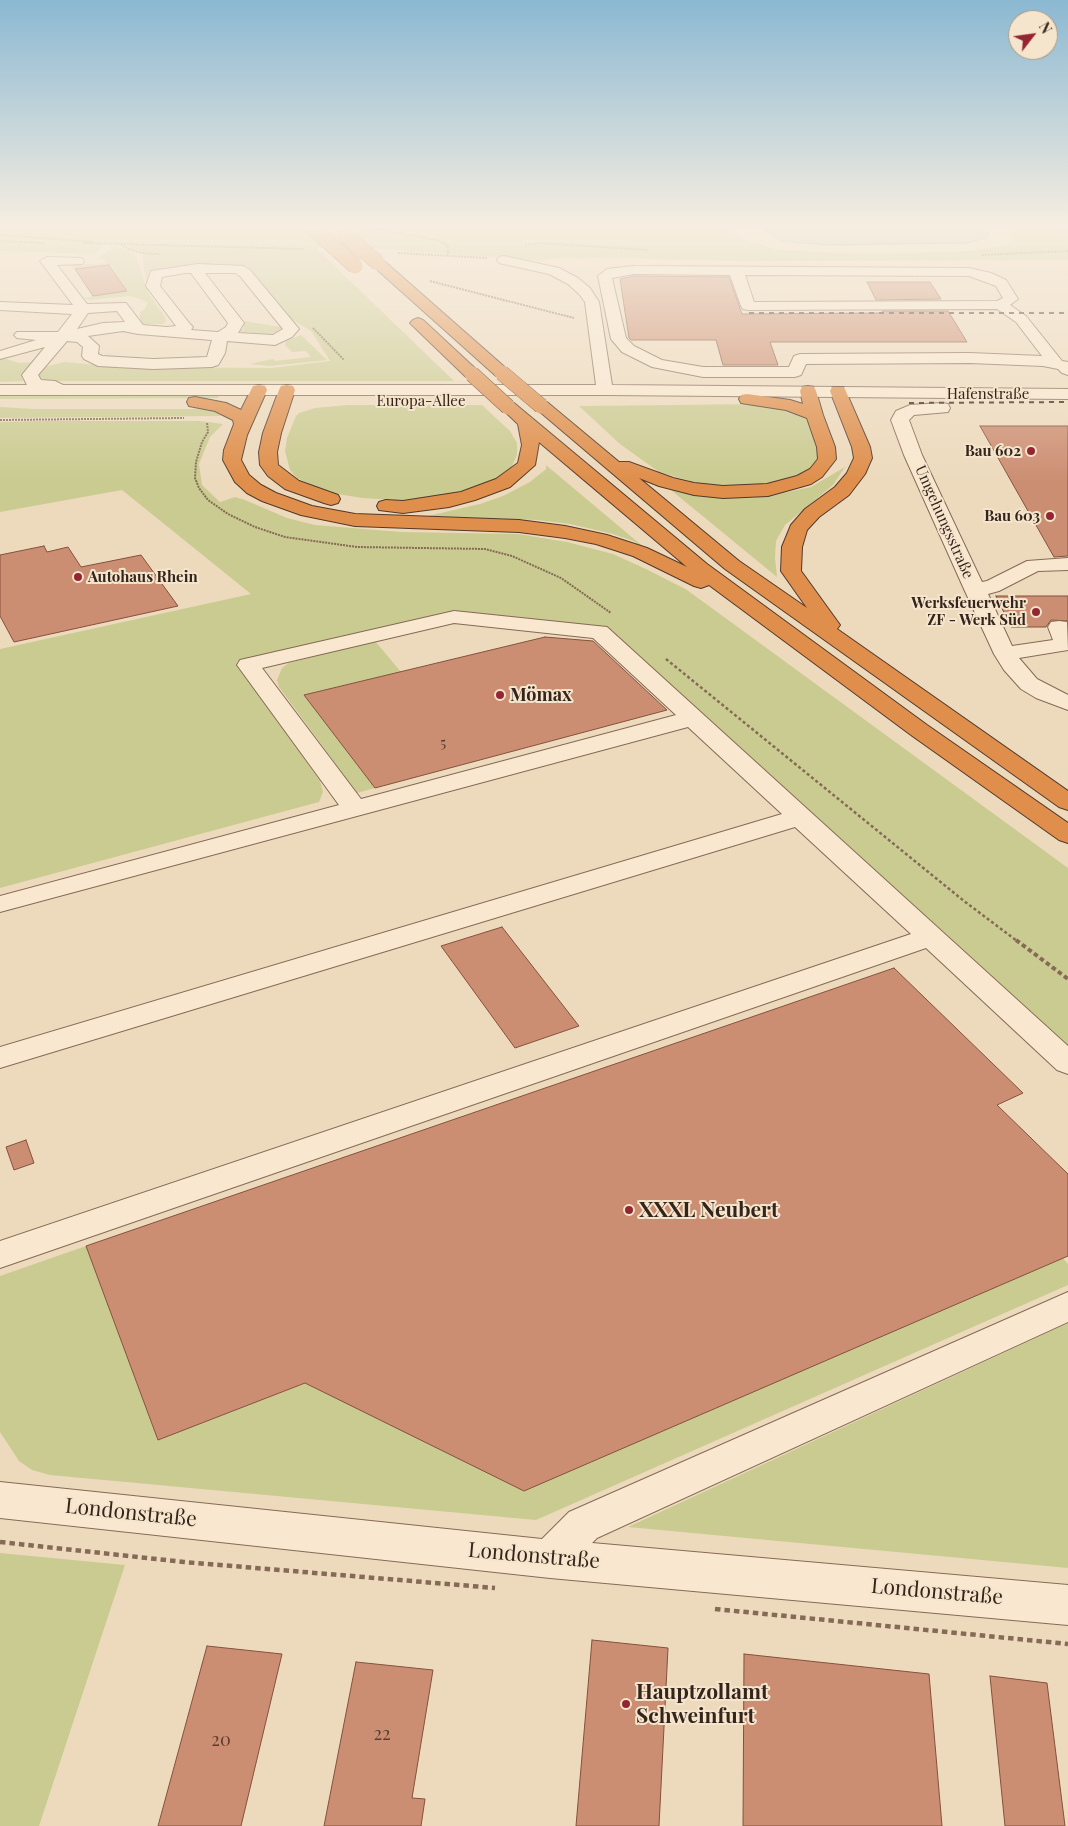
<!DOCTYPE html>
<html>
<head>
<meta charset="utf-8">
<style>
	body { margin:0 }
	#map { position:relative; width:1068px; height:1826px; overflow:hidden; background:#eddabd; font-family:"Playfair Display",serif }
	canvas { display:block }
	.north { position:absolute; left:1008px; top:10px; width:50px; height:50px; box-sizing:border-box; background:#f5e5cc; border:1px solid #a89885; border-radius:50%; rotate:60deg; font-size:14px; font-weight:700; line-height:20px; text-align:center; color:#34241b }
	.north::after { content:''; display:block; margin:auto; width:18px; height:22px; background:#942632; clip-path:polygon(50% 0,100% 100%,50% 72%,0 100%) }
</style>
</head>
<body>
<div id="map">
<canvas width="1068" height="1826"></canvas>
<div class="north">N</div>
</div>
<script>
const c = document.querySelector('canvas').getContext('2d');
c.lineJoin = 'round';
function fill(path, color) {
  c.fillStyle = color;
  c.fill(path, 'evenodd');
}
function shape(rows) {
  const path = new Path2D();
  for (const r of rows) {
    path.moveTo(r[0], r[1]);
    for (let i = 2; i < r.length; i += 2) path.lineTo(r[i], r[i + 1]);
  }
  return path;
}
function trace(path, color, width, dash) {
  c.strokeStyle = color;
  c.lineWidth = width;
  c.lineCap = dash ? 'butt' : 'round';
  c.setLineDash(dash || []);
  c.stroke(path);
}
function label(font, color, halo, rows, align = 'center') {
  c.font = font + ' "Playfair Display",serif';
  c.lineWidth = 4;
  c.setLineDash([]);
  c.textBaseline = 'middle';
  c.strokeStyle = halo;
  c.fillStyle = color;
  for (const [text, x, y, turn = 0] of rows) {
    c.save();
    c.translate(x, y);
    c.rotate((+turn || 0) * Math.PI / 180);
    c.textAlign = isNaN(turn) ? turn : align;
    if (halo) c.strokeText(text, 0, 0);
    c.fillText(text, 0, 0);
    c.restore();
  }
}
fill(shape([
	[0,226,721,226,750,242,780,250,864,254,971,251,1011,244,1012,226,1068,226,1068,260,740,261,600,258,546,259,542,261,395,250,316,248,454,381,45,381,40,378,39,375,44,367,64,362,119,367,272,368,330,361,311,331,278,311,245,270,165,273,151,286,146,282,142,253,128,249,132,243,103,245,95,254,0,251],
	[115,246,135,254,149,294,165,317,166,321,163,324,143,324,140,322,140,312,144,310,148,303,140,299,130,296,90,300,82,298,128,291,111,265,73,269,71,265,107,263,104,260,97,258],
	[243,321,281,327,284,329,272,334,239,332,244,328],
	[301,335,327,360,270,366,249,364,273,359,275,361,311,357,306,351,292,352,285,345,286,341],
	[0,357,19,363,34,362,22,378,23,381,0,382],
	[219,393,218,398,0,399,0,394],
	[762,404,780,406,810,419,818,456,816,463,812,469,804,474,781,482,746,487,704,485,659,472,620,444,579,406],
	[348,405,482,405,510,431,517,443,517,455,512,466,503,475,466,492,411,501,362,498,326,492,297,478,290,470,285,451,287,438,296,416,299,413,315,408],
	[0,407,35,409,199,409,214,411,221,416,0,418],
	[42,421,200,421,223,424,210,437,199,464,202,485,220,502,235,497,245,500,287,518,315,525,401,532,518,534,567,542,613,554,648,570,687,590,1068,868,1068,1046,605,626,453,612,236,662,320,781,323,792,319,802,0,888,0,649,251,594,122,490,0,512,0,422],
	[546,465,646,549,633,541,613,534,570,524,537,520,428,516,480,504,503,496,530,482,546,469],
	[845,467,833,485,785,525,776,541,775,558,777,577,666,486,722,497,768,496,811,487],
	[375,641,401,672,304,695,375,788,357,793,279,687,277,680,282,668,289,663],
	[86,1246,158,1440,305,1383,1063,1258,1068,1264,1068,1285,536,1520,50,1475,32,1470,19,1461,0,1432,0,1276],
	[1068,1323,1068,1568,628,1527],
	[0,1553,125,1565,39,1826,0,1826]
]), '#cacb91');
const water = shape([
	[759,226,983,226,990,229,988,237,967,243,827,245,781,241,759,226]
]);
fill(water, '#a0bfb2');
trace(water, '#688c7f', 1);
const building = shape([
	[109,265,127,291,93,296,75,269,109,265],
	[634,276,729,277,742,314,883,313,882,311,948,311,967,342,770,342,778,365,723,365,716,340,631,340,629,338,620,279,634,276],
	[867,282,930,282,941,299,876,300,867,282],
	[980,426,1068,426,1068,556,1054,557,980,426],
	[44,546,47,552,68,547,81,567,141,555,178,606,14,642,0,616,0,555,44,546],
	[996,596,1068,596,1068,621,1051,620,1046,627,1011,627,996,596],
	[545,637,593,641,667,710,375,788,304,695,545,637],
	[502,927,579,1026,515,1048,441,946,502,927],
	[894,968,1023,1093,997,1105,1068,1174,1068,1256,524,1491,305,1383,158,1440,86,1246,894,968],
	[26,1140,34,1163,14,1170,6,1147,26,1140],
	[592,1640,668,1648,659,1826,576,1826,592,1640],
	[207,1646,282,1654,241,1826,158,1826,207,1646],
	[744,1654,929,1674,942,1826,743,1826,744,1654],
	[356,1662,433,1670,412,1798,425,1799,421,1826,324,1826,356,1662],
	[990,1676,1047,1683,1065,1826,1005,1826,990,1676]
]);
fill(building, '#cc8e72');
trace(building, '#84513c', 1);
const minor = shape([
	[504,256,559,268,578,278,590,288,599,302,612,385,1068,389,1068,399,605,395,0,395,0,385,27,385,22,375,45,347,0,359,0,351,36,340,17,338,14,335,17,332,58,332,72,314,0,310,0,302,73,305,40,261,47,257,82,258,84,261,82,264,57,265,87,304,126,303,143,325,167,327,176,326,146,286,151,271,198,264,243,266,250,270,299,329,292,337,275,345,227,341,225,353,220,362,218,365,212,367,153,369,98,366,84,359,82,356,83,347,77,342,67,341,38,375,41,380,55,381,63,385,596,385,585,302,579,294,568,284,549,274,499,263,497,260,499,257,504,256],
	[185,273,191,273,228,323,226,327,218,332,191,330,193,327,190,324,160,286,162,277,185,273],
	[205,273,235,273,240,276,283,329,273,335,238,333,244,323,205,273],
	[117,311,125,322,103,323,77,329,88,313,117,311],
	[123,331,138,334,212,340,207,357,153,359,102,356,98,354,99,346,88,336,123,331],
	[634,266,969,268,991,273,1006,280,1018,299,1010,305,1026,316,1062,361,1068,362,1068,375,1062,373,1058,369,1043,366,970,363,806,364,801,375,795,377,703,377,652,367,622,352,611,339,598,276,607,269,634,266],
	[634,274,730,275,741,306,743,309,748,310,997,309,1016,322,1042,356,970,353,800,354,794,356,789,367,703,367,662,360,634,346,626,338,612,278,634,274],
	[745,275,969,276,996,286,1003,298,997,301,754,302,745,275],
	[942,403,948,404,950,408,948,412,914,415,909,420,922,455,982,582,987,581,1027,561,1068,558,1068,570,1038,571,999,591,988,594,1012,646,1053,640,1048,627,1051,622,1059,621,1067,622,1068,650,1019,658,1037,679,1068,695,1068,710,1036,698,1021,689,1004,670,994,654,964,589,904,455,891,420,896,411,910,405,942,403],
	[454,611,607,627,1068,1046,1068,1074,1057,1070,926,948,0,1268,0,1241,911,934,795,827,0,1068,0,1047,782,814,688,727,0,912,0,896,339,805,237,665,240,660,454,611],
	[454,623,593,638,676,715,361,799,262,668,454,623],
	[1068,1292,1068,1322,597,1538,592,1543,1068,1585,1068,1625,550,1578,0,1518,0,1482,542,1539,569,1512,1068,1292]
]);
const highway = shape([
	[378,259,383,260,508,370,510,373,508,376,496,376,373,266,371,263,373,260,378,259],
	[418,318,423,320,478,371,480,374,478,377,466,377,413,326,410,323,413,320,418,318],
	[259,385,265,386,267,390,247,435,241,460,249,475,261,485,276,493,312,506,355,514,519,520,565,526,607,535,647,548,687,567,539,442,535,465,510,487,475,500,449,507,403,513,379,510,377,506,379,502,386,500,403,501,461,492,496,479,518,463,522,445,518,424,500,407,502,403,508,402,514,403,707,564,927,725,1068,823,1068,843,1059,840,911,735,709,585,701,588,694,586,633,556,596,544,565,538,519,532,355,526,301,515,262,501,247,493,235,482,223,460,224,450,234,424,233,420,215,411,189,406,187,402,189,398,195,397,226,403,241,410,253,386,259,385],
	[287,385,293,386,295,390,281,433,277,452,278,465,299,481,338,495,340,499,338,503,331,505,324,503,285,489,268,476,260,465,259,452,263,433,279,390,281,386,287,385],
	[808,386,814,387,816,391,823,415,835,447,836,459,822,477,811,484,768,496,723,498,694,495,659,486,639,478,739,561,807,608,781,571,782,547,791,525,805,509,835,487,847,473,854,458,852,447,830,391,832,387,844,387,870,447,872,458,865,474,849,495,819,517,807,530,802,547,801,571,840,625,837,629,1068,791,1068,810,1059,807,725,569,533,406,535,402,541,401,547,402,619,462,629,462,673,478,694,483,723,486,767,484,797,476,810,469,818,459,817,447,807,418,786,410,741,403,739,399,741,395,747,394,790,400,803,404,800,391,802,387,808,386]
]);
trace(minor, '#856a56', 2);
trace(highway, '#52392b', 2);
trace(shape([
	[370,227,440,241,448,246,448,255],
	[0,235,94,242],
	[0,241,44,243],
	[83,243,120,244],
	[525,245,540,243,648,250],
	[398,253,487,258],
	[159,254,142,253,128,249,120,244,304,249],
	[982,255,1068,251],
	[430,281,574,318],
	[313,328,344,360],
	[0,420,184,418],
	[207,423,208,432,202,442,196,462,195,478,199,488,208,500,228,514,255,527,285,537,357,547,485,549,512,556,561,578,611,613]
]), '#856a56', 2, [2, 1]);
trace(shape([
	[666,659,964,901,1017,941]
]), '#856a56', 2.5, [3, 2.5]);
trace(shape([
	[1016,940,1068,979]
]), '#856a56', 4, [4.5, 3]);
trace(shape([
	[0,1542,184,1562,495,1588],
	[715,1609,1068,1644]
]), '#856a56', 4.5, [5.5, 4]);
fill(minor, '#f9e8cf');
fill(highway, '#df8e4b');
trace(shape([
	[749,313,1068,313],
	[909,403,1068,402]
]), '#34241b', 2, [5, 5]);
const highwayBridge = shape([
	[311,226,355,266],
	[345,235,378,263],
	[502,373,541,406],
	[472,374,508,407]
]);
trace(highwayBridge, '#52392b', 16, []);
trace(highwayBridge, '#df8e4b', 15);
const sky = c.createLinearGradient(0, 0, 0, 482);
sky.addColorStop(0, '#8bb8d2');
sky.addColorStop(0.47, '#f7eee1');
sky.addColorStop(1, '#f7eee100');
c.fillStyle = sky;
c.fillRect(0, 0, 1068, 482);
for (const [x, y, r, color] of [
	[1031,451,5,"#942632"],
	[1050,516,5,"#942632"],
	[78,577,5,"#942632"],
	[1036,612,5,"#942632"],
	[500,695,5,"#942632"],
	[629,1210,5,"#942632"],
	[626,1704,5,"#942632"]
]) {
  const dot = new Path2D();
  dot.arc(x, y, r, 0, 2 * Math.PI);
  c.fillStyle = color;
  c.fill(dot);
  trace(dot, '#f5e5cc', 2);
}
label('15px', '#34241b', '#f5e5cc', [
	["Hafenstraße",988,394],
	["Europa-Allee",421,401],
	["Umgehungsstraße",944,522,66]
]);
label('bold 15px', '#34241b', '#f5e5cc', [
	["Bau 602",1021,451],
	["Bau 603",1040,516],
	["Autohaus Rhein",88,577,"left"],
	["Werksfeuerwehr",1026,603],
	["ZF - Werk Süd",1026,620]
], 'right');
label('15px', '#5a3e31', null, [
	["5",443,743]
]);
label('bold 18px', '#34241b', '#f5e5cc', [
	["Mömax",510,695]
], 'left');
label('18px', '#5a3e31', null, [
	["22",382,1734],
	["20",221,1740]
]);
label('bold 21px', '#34241b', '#f5e5cc', [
	["XXXL Neubert",639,1210],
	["Hauptzollamt",636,1692],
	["Schweinfurt",636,1716]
], 'left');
label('21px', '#34241b', '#f5e5cc', [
	["Londonstraße",131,1513,6],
	["Londonstraße",534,1556,5],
	["Londonstraße",937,1592,5]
]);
</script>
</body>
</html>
